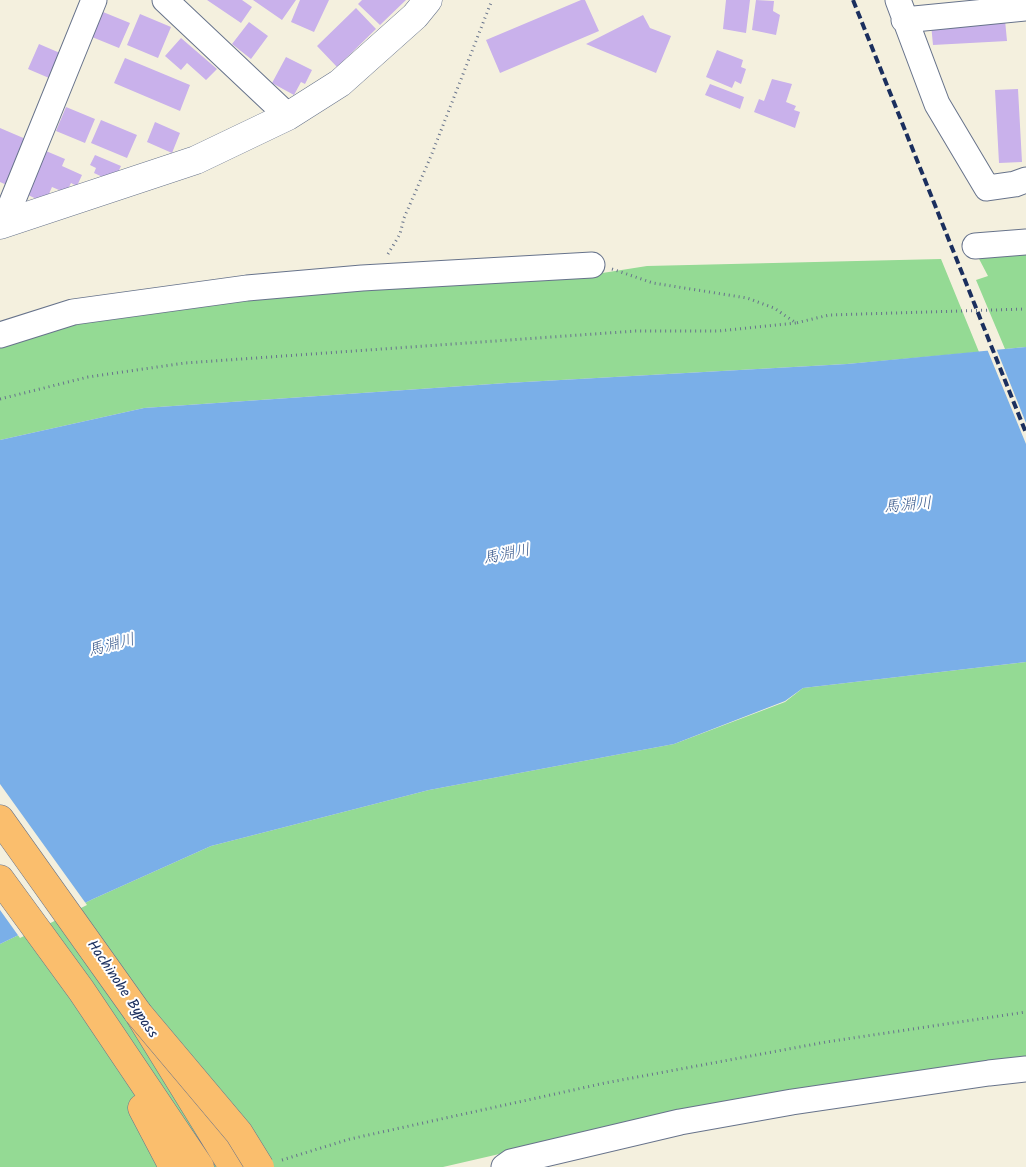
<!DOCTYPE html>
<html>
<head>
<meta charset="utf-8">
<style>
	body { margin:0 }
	canvas { display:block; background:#f4f0de }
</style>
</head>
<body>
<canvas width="1026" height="1167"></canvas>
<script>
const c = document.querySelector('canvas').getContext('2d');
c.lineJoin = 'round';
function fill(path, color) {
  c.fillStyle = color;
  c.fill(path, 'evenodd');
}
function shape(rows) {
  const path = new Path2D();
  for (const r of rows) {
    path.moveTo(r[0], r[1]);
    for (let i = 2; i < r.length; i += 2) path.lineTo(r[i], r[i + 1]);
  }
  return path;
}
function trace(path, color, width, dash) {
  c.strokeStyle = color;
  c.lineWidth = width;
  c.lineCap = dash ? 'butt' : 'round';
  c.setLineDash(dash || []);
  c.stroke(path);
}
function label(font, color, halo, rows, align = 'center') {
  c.font = font + ' Kalam,"Klee One",sans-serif';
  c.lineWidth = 4;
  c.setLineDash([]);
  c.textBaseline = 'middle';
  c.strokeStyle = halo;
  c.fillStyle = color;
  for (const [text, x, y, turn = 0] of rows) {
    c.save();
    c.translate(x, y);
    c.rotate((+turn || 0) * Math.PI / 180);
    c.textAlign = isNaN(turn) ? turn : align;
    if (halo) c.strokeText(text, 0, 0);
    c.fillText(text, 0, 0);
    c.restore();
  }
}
fill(shape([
	[1026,251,1026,347,1005,349,976,280,988,276,977,255],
	[941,259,979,352,847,364,507,383,144,408,0,440,0,343,75,320,246,295,596,274,647,266],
	[1026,662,1026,1057,690,1110,443,1167,0,1167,0,944,93,899,211,846,429,790,674,744,785,702,803,688]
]), '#94da94');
fill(shape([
	[1026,347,1026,662,803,688,785,701,674,744,429,790,211,846,93,899,0,944,0,440,144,408,507,383,847,364]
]), '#7aafe8');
fill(shape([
	[996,348,1026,423,1026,444,987,349],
	[0,784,87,905,20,938,0,910]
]), '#f4f0de');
fill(shape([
	[207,0,242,0,252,7,241,23],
	[253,0,296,0,282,20],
	[300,0,329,0,314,32,291,22],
	[362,0,406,0,380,25,358,4],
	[581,0,585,0,599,31,500,73,486,40],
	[726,0,750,0,746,33,723,29],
	[756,0,774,1,773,11,780,15,776,35,752,30],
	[356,8,376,29,337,67,317,46],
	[103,12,130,23,119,48,92,37],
	[140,14,171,27,158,58,127,45],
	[643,15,650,28,671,36,656,73,586,44],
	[1005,20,1007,41,933,45,931,24],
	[249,22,268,36,251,59,232,44],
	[181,38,217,69,206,80,187,63,181,70,165,56],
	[39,44,60,53,49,78,28,69],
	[717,50,743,60,741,67,746,69,741,84,735,81,732,88,706,77],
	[286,57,312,70,305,84,301,82,294,95,272,83],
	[125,58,190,85,180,111,114,83],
	[772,79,792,84,786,102,796,106,794,110,800,112,795,128,754,112,759,99,764,101],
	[710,84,744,97,740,109,705,95],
	[1018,89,1022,162,999,163,995,90],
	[66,107,95,119,85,143,56,131],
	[101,120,137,135,127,158,91,143],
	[155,122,180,133,172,153,147,142],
	[0,128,28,140,9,186,0,182],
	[46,151,65,159,62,166,82,175,77,186,71,183,66,193,52,187,45,203,26,194],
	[95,155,121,166,116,177,109,174,107,179,94,173,96,168,90,165]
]), '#c9b1eb');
const minor = shape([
	[165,0,288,116],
	[898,0,937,104,987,188,1015,184,1026,180],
	[904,20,1026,8],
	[12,221,10,207,94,0],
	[975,246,1026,242],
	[0,335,73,312,247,288,362,278,592,265],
	[504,1167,511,1162,680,1122,792,1102,989,1073,1026,1069]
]);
const tertiary = shape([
	[0,225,196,160,288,116,340,83,415,16,428,0]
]);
const trunk = shape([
	[0,819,138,1013,233,1167],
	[0,879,81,990,200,1167],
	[142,1108,173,1167]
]);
trace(minor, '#67738b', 27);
trace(tertiary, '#67738b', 29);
trace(trunk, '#67738b', 29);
trace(shape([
	[388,254,400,234,404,218,431,156,492,0],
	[612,269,653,283,747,298,774,308,796,323,829,315,1026,309],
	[0,399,88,377,185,363,636,331,718,331,796,323],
	[282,1160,350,1139,605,1083,826,1042,1026,1012]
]), '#67738b', 3, [1, 4]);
trace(minor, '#fff', 25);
trace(tertiary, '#fff', 28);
trace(trunk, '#fabe6d', 28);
trace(shape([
	[853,0,1026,433]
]), '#1b2f5e', 4, [8, 4]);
const trunkBridge = shape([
	[138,1013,239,1133,260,1167]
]);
trace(trunkBridge, '#67738b', 29, []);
trace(trunkBridge, '#fabe6d', 28);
label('15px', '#1b2f5e', '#fff', [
	["Hachinohe Bypass",121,990,56]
]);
label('italic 16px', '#3c5c8e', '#fff', [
	["馬淵川",908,507,-5],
	["馬淵川",507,556,-11],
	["馬淵川",112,647,-15]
]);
</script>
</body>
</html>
